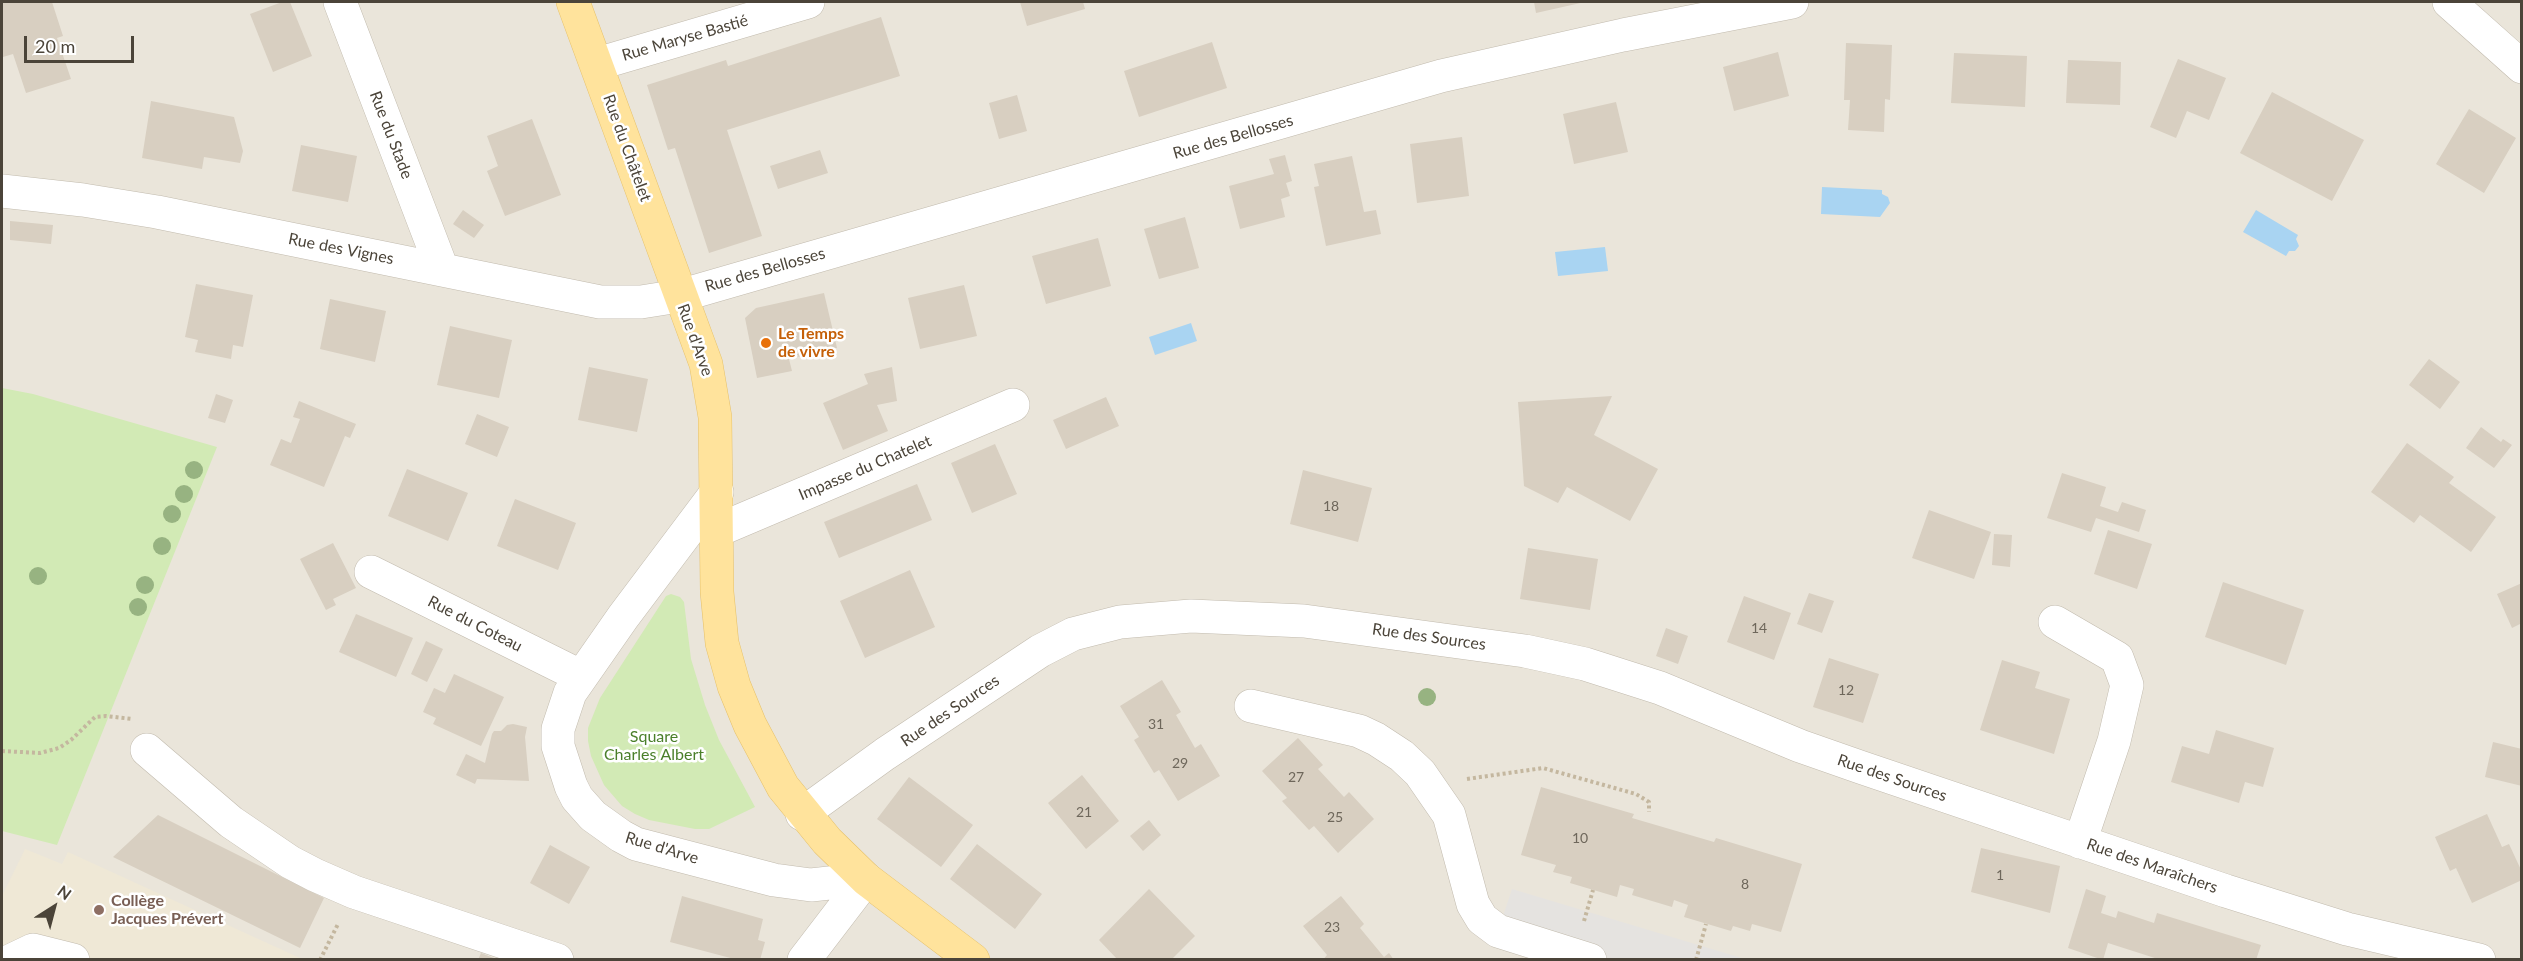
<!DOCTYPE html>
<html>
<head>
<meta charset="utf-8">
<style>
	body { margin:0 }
	#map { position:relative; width:2523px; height:961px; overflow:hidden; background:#f6f3ec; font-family:Lato,sans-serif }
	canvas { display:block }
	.frame { position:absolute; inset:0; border:3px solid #4b4439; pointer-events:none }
	.north { position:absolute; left:24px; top:877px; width:60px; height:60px; -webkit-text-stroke:4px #fff; paint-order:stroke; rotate:36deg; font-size:16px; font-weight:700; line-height:24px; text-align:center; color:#4b4439 }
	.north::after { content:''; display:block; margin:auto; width:21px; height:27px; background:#4b4439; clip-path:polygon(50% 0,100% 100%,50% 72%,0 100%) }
	.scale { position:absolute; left:24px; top:36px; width:110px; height:27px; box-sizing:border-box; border:3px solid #4b4439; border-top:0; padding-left:8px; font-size:18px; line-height:21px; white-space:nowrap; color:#4b4439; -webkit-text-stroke:4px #fff; paint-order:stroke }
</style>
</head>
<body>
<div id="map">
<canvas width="2523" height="961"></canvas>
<div class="frame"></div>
<div class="north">N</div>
<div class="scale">20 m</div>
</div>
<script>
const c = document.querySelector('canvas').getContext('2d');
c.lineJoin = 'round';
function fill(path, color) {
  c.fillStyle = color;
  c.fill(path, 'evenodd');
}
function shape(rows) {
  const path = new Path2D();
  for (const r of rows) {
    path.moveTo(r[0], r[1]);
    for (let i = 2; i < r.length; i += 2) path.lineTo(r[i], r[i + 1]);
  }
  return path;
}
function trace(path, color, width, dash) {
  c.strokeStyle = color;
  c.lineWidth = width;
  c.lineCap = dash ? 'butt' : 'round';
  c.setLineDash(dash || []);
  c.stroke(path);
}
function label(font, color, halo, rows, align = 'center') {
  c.font = font + ' Lato,sans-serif';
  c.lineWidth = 5;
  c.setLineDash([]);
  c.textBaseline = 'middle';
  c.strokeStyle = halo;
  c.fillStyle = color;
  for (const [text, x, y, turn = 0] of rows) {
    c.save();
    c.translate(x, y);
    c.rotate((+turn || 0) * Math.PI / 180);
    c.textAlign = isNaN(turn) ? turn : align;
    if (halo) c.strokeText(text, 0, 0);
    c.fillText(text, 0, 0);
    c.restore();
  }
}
fill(shape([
	[2,2,2521,2,2521,959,2,959]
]), '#eae5da');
fill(shape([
	[25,849,62,864,68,852,302,959,2,959,2,896]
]), '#efe8d6');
fill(shape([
	[2,388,33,394,217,447,57,845,2,831],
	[671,594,680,597,684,602,691,659,705,705,719,740,755,807,709,829,695,829,649,820,635,814,622,806,604,785,591,756,588,741,588,728,600,698,666,596]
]), '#d2eab5');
fill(shape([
	[1512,889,1745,959,1590,959,1498,931]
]), '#e5e3e0');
fill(shape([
	[1822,187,1882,190,1882,194,1888,197,1890,203,1880,217,1821,214],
	[2256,210,2298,235,2296,239,2299,246,2295,251,2289,251,2286,256,2243,232],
	[1605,247,1608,271,1558,276,1555,252],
	[1191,323,1197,341,1155,355,1149,337]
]), '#a9d4f2');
fill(shape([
	[2,2,52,2,63,36,57,38,71,79,26,93,13,54,3,57,2,53],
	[282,2,290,2,312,56,273,72,250,14],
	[1020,2,1083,2,1085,9,1027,26],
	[1534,2,1585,2,1536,13],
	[881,17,900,76,727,130,762,236,709,253,675,148,668,150,647,85,726,60,728,66],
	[1212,42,1227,88,1139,117,1124,71],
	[1846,43,1892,45,1890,100,1885,99,1884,132,1848,130,1850,100,1844,100],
	[1778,52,1789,96,1734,111,1723,67],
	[1954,53,2027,56,2025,107,1951,103],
	[2178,59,2226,78,2209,120,2187,111,2176,138,2150,127],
	[2068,60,2121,62,2120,105,2066,103],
	[2272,92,2364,140,2332,201,2240,153],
	[1017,95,1027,131,999,139,989,103],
	[151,101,234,117,243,151,240,163,204,157,202,169,142,158],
	[1616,102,1628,152,1574,164,1563,114],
	[2469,109,2516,138,2484,193,2436,164],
	[532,119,561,195,505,216,487,171,498,166,487,136],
	[1462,137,1469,196,1417,203,1410,144],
	[301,145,357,156,348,202,292,191],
	[820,150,828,173,778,189,770,166],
	[1285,155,1292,181,1286,183,1290,196,1281,199,1285,217,1240,229,1229,186,1274,174,1269,159],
	[1352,156,1364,212,1376,210,1381,234,1326,246,1314,187,1319,186,1314,164],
	[463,210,484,225,474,238,453,224],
	[1185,217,1199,268,1159,279,1144,229],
	[10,221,53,225,51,244,10,240],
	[1098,238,1111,286,1046,304,1032,256],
	[196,284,253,295,243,347,233,345,231,359,195,352,198,340,185,337],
	[964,285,977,336,920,349,908,298],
	[824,293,837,348,789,359,792,371,757,378,745,318,756,308],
	[330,299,386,311,375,362,320,349],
	[450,326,512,340,499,398,437,385],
	[2429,359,2460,382,2440,409,2409,385],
	[589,367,648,379,637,432,578,420],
	[892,367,897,401,877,405,888,431,843,450,823,403,868,384,864,374],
	[216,394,233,400,225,423,208,418],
	[1612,396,1594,435,1658,469,1630,521,1567,487,1558,503,1524,486,1518,402],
	[1106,397,1119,426,1066,449,1053,420],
	[299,401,356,424,350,438,345,436,324,487,270,465,281,439,291,443,300,419,293,417],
	[477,414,509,427,497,457,465,444],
	[2481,427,2501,442,2503,439,2512,445,2494,468,2466,448],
	[2407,443,2454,477,2449,483,2496,517,2471,552,2420,515,2414,523,2371,492],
	[995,444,1017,494,972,513,951,463],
	[407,469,468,493,448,541,388,516],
	[1303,470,1372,488,1358,542,1290,524],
	[2062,473,2106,487,2100,506,2118,512,2122,502,2146,510,2139,532,2096,518,2091,532,2047,518],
	[917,484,932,520,839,558,824,522],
	[515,499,576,523,558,570,497,546],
	[1929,510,1991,532,1974,579,1912,558],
	[2108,530,2152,544,2137,589,2094,574],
	[1994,534,2012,535,2010,567,1992,565],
	[333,543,356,588,333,599,336,605,326,610,300,559],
	[1528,548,1598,559,1590,610,1520,599],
	[910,570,935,627,865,658,840,601],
	[2223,582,2304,610,2286,665,2205,637],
	[2522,583,2522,623,2512,628,2497,594],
	[1809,593,1834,601,1822,633,1797,624],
	[1744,596,1791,613,1774,660,1727,642],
	[356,614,413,638,396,677,339,652],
	[1666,628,1688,636,1678,664,1656,656],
	[426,641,443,649,427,682,411,674],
	[1829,658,1879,674,1863,723,1813,707],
	[2002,660,2040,672,2035,688,2070,699,2054,754,1980,730],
	[454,674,504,697,481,746,433,724,436,718,423,712,434,688,445,693],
	[1162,680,1181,712,1176,715,1195,748,1201,744,1220,776,1178,801,1159,770,1154,773,1134,740,1139,737,1120,706],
	[513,724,527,727,525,737,529,781,477,779,475,784,456,775,466,754,485,763,492,734,494,731,501,731,507,725],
	[2216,730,2274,748,2263,787,2245,782,2239,803,2171,782,2182,746,2209,754],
	[1298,738,1323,765,1318,769,1344,797,1349,792,1374,819,1338,853,1314,826,1309,830,1282,801,1287,798,1262,771],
	[2493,742,2522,749,2522,786,2485,777],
	[1082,775,1119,821,1086,849,1048,803],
	[909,777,973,825,941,867,877,819],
	[1541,787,1634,814,1632,818,1714,842,1716,838,1802,864,1781,932,1752,924,1750,931,1733,926,1731,931,1684,917,1688,905,1674,900,1672,907,1632,895,1634,889,1620,885,1617,897,1570,883,1572,877,1553,872,1556,865,1521,855],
	[2487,814,2502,847,2509,844,2522,872,2522,880,2472,903,2456,868,2450,871,2435,837],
	[158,815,324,898,300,948,113,857],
	[1149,820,1161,835,1143,851,1130,836],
	[977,844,1042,894,1015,929,950,879],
	[550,845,590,867,569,904,530,883],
	[1981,848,2060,866,2050,913,1971,892],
	[1149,889,1195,936,1171,960,1118,960,1099,940],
	[2086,889,2106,896,2101,913,2116,918,2118,911,2154,923,2157,913,2261,945,2256,960,2161,960,2108,943,2103,960,2068,948],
	[682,896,763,919,758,940,765,942,760,960,738,960,670,942],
	[1341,896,1364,924,1360,928,1384,957,1389,953,1394,960,1323,960,1327,955,1303,926],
	[481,953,496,959,496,960,478,960]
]), '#d8cfc1');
const minor = shape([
	[340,2,442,269],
	[2449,2,2522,67],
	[597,64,808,2],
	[2,191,83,200,157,212,600,302,641,302,679,296,1441,76,1623,35,1792,2],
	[717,492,623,617,570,693,558,729,558,746,571,786,577,798,593,816,621,836,636,844,774,880,811,885,866,879],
	[716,531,1013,405],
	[371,572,580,676],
	[2055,622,2117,658,2127,685,2114,741,2080,842],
	[1251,706,1359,731,1376,739,1402,756,1420,773,1449,815,1473,904,1482,919,1498,931,1590,960],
	[147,750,231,822,290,862,315,875,354,892,557,960],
	[802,814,885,754,1040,651,1073,634,1120,622,1191,616,1304,621,1525,651,1585,664,1660,688,1800,746,1860,767,2226,891,2347,929,2479,960],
	[12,960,33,950,73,960],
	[804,960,866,879]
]);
const major = shape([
	[573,2,706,364,715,417,717,592,722,643,734,686,750,725,783,787,827,841,866,879,973,960]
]);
trace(minor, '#c2bbae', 34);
trace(major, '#e6c16a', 34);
trace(shape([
	[2,751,40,753,59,748,71,740,95,717,106,716,132,719],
	[1467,779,1543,768,1636,794,1649,802,1649,812],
	[1584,921,1593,890],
	[320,960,338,924],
	[1696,960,1706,924]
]), '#c4b79f', 4, [3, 3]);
trace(minor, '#fff', 33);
trace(major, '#ffe39c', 33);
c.fillStyle = '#97b381';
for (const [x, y] of [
	[194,470],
	[184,494],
	[172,514],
	[162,546],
	[38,576],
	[145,585],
	[138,607],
	[1427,697]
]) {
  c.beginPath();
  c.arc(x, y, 9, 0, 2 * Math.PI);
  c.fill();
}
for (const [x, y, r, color] of [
	[766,343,6,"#e8710a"],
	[99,910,6,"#8d6e63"]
]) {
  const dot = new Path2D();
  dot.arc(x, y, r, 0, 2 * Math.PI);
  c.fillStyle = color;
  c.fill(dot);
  trace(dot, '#fff', 2);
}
label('14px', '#6e675b', null, [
	["18",1331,506],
	["14",1759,628],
	["12",1846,690],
	["31",1156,724],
	["29",1180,763],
	["27",1296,777],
	["21",1084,812],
	["25",1335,817],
	["10",1580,838],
	["1",2000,875],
	["8",1745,884],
	["23",1332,927]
]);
label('16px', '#4b4439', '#fff', [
	["Rue Maryse Bastié",685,38,-16],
	["Rue du Stade",391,135,69],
	["Rue des Bellosses",1233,137,-16],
	["Rue du Châtelet",627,148,70],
	["Rue des Vignes",341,249,11],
	["Rue des Bellosses",765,270,-16],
	["Rue d'Arve",695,340,70],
	["Impasse du Chatelet",865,468,-23],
	["Rue du Coteau",475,624,27],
	["Rue des Sources",1429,637,8],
	["Rue des Sources",950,711,-34],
	["Rue des Sources",1892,778,19],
	["Rue d'Arve",662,848,17],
	["Rue des Maraîchers",2152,866,19]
]);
label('bold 16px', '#c56008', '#fff', [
	["Le Temps",778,334],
	["de vivre",778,352]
], 'left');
label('16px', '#4a7f2a', '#fff', [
	["Square",654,737],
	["Charles Albert",654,755]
]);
label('bold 16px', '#785e54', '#fff', [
	["Collège",111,901],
	["Jacques Prévert",111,919]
], 'left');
</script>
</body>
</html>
